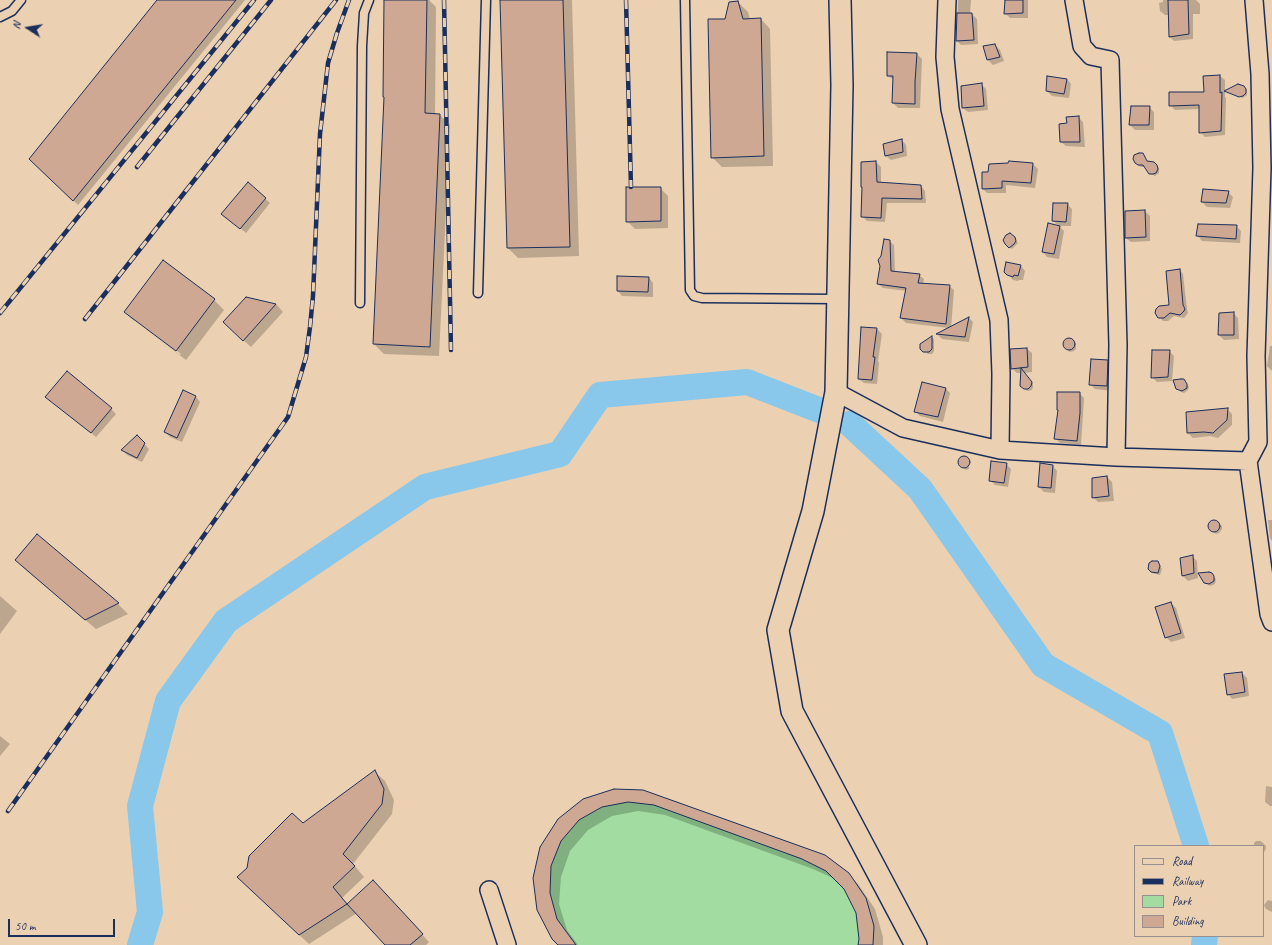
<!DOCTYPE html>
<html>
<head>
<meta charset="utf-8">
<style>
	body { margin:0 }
	#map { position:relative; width:1272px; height:945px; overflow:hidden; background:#ebd0b2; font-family:Caveat,sans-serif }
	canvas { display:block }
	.legend { position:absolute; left:1134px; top:845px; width:130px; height:92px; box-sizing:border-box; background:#ebd0b2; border:1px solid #989090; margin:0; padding:5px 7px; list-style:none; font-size:12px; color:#1b2f5e }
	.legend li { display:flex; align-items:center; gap:8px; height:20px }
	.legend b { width:20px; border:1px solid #989090 }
	.north { position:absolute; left:8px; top:8px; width:40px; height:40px; -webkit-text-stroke:3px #ebd0b2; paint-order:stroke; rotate:282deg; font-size:11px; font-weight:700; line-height:16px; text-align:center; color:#1b2f5e }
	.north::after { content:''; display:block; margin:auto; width:14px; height:18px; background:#1b2f5e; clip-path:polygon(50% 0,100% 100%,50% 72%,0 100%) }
	.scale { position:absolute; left:8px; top:919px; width:107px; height:18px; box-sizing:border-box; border:2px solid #1b2f5e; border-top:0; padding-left:5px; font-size:12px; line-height:14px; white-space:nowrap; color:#1b2f5e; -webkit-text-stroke:3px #ebd0b2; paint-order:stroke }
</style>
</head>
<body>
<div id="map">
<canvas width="1272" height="945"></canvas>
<ul class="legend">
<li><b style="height:5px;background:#ebd0b2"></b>Road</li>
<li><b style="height:5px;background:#1b2f5e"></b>Railway</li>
<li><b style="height:11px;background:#a2dca1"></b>Park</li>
<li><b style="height:11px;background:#cfa893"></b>Building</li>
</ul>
<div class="north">N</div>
<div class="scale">50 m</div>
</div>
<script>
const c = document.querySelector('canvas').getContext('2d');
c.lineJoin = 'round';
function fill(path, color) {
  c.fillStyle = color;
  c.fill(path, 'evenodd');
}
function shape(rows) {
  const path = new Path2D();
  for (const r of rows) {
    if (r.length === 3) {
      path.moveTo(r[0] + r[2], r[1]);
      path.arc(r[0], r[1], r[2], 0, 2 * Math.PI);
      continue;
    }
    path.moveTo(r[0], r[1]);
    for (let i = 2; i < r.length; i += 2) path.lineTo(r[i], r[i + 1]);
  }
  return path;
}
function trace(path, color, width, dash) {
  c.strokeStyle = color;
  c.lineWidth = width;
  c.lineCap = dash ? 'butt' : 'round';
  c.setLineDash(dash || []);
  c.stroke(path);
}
fill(shape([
	[614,789,643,790,825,855,874,926,873,945,558,945,540,847,558,819,583,799]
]), '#a2dca1');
fill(shape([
	[158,0,245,0,78,205,31,159],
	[385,0,429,0,436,7,435,115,440,115,450,125,439,356,384,354,374,344,385,98],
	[501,0,572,0,579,256,518,258,508,248],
	[958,0,971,0,970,14,972,14,977,19,978,44,961,45,957,41],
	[1006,0,1028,0,1028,18,1010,18,1005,13],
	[1163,0,1196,0,1200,4,1200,14,1193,14,1193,39,1174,41,1170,37,1169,15,1165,15,1160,11,1159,3,1163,2],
	[738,2,748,12,750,20,761,19,770,29,773,166,722,167,712,157,726,20],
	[995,45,1000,50,1004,61,993,65,988,60,985,47],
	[917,54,922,59,920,108,898,108,893,103,894,80,888,76],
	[1220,76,1225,80,1225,97,1226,98,1225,135,1205,137,1200,132,1200,109,1175,110,1170,105,1205,92],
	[1067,79,1071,84,1069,98,1052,96,1047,91],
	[981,84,986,89,988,110,968,112,963,108],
	[1242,86,1247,90,1247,95,1243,98,1226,91],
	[1149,107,1154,112,1154,130,1135,130,1130,125],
	[1078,117,1083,122,1085,147,1066,146,1061,142,1068,124],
	[902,140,906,145,907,156,891,160,886,156],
	[1145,157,1148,162,1154,163,1159,168,1159,173,1155,176,1151,174,1145,167,1141,167,1135,163],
	[876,162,881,167,881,184,921,186,925,191,926,203,887,203,885,222,867,221,862,216],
	[1033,164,1038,169,1035,188,1006,185,1006,193,987,193,983,189,989,173],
	[248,184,270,203,246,233,223,214],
	[660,188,668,196,668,228,635,229,627,221],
	[1228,192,1233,197,1230,208,1207,207,1202,202],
	[1067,204,1072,209,1071,226,1059,226,1064,231,1059,259,1047,257,1043,252,1059,226,1053,221],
	[1145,211,1150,216,1150,241,1131,242,1126,238],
	[1236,226,1241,231,1240,243,1202,241,1198,236],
	[1014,237,1018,243,1012,249,1008,246],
	[889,241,894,245,895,272,919,275,924,279,923,284,949,286,954,290,951,328,969,318,973,322,969,342,942,339,938,335,949,328,906,323,901,318,907,291,883,288,878,284],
	[163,261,214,300,224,310,186,360,135,321,180,355,181,354,134,319,134,321,125,312],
	[1021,266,1025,271,1023,280,1019,280,1018,281,1013,280,1008,274],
	[1180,270,1183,274,1187,309,1188,313,1184,318,1174,316,1168,321,1163,321,1159,317,1170,306],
	[649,278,653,283,653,297,622,296,618,291],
	[246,298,276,304,283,312,251,347,231,329],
	[1233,313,1238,318,1239,339,1224,340,1219,335],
	[862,328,877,329,882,334,878,361,879,363,877,384,864,383,859,379],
	[932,337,934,339,934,351,932,354,928,354,924,351,921,344],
	[1069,339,1076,344,1076,349,1074,351,1070,352,1065,348,1064,342,1066,340],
	[1270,346,1272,346,1272,371,1267,366],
	[1027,349,1032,353,1032,372,1023,373,1033,383,1033,387,1032,390,1027,391,1021,385,1021,373,1017,373,1012,368],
	[1169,351,1174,356,1172,381,1157,382,1152,377],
	[1107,361,1112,366,1112,391,1095,389,1090,384],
	[1184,380,1189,387,1188,390,1184,393,1181,392,1176,387],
	[945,388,950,393,943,422,920,416,915,411],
	[1079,393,1084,398,1081,445,1060,443,1055,438,1059,411],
	[47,397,111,409,116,414,96,437],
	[196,397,200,402,182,442,170,437,165,432],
	[1227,409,1232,414,1232,425,1218,438,1210,436,1193,438,1188,433],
	[137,436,149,449,142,462,127,455,123,450],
	[963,457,966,457,969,459,969,469,966,470,959,464,960,459],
	[1006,464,1011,469,1008,487,995,485,990,480],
	[1053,466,1057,471,1055,493,1044,492,1039,487],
	[1107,477,1112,482,1114,501,1098,502,1093,497],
	[1268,520,1272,520,1272,541,1270,538],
	[1215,521,1222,526,1222,529,1219,533,1216,534,1211,530,1209,524,1211,522],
	[37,535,118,604,128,614,96,629,26,570,16,560],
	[1192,556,1197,561,1198,578,1188,581,1183,576,1181,559],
	[1158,562,1162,569,1160,575,1152,573,1150,570],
	[1210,573,1216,579,1215,584,1210,586,1205,582],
	[0,596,17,611,0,634],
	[1171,603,1176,608,1185,638,1171,642,1166,637],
	[1242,673,1247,678,1249,696,1232,699,1228,694],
	[0,736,10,744,0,756],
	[375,772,385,781,394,800,392,814,353,864,364,877,342,898,348,904,380,888,429,942,426,945,386,945,357,913,309,944,248,887,303,824],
	[1266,786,1272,787,1272,806,1270,806,1265,802],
	[614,790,848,874,858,884,875,909,883,937,883,945,859,945,860,939,857,913,845,889,837,880,813,869,665,815,638,811,612,816,588,830,570,851,561,877,559,904,567,930,578,945,559,945,541,847],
	[1256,841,1261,841,1266,846,1266,849,1264,852,1263,846,1254,846,1254,843],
	[1268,900,1272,901,1272,912,1266,909,1264,905]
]), '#0003');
trace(shape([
	[850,424,920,489,1043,665,1160,733,1196,846],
	[140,945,150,912,140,806,168,701,226,621,425,487,560,454,600,395,747,382,819,410],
	[1204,945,1205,936]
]), '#89c8ea', 26);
const building = shape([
	[157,0,236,0,73,201,29,159,157,0],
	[384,0,427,0,425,113,440,114,430,347,373,344,384,97,383,97,384,0],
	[500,0,563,0,570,247,507,248,500,0],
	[1005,0,1023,0,1023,13,1004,14,1005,0],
	[1168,0,1188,0,1189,34,1169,37,1168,0],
	[738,1,743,19,761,18,764,156,711,158,708,19,725,19,729,2,738,1],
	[957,13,972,13,974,40,956,41,957,13],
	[995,44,1000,57,987,60,983,46,995,44],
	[887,52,917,53,915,82,915,104,892,103,893,76,887,76,887,52],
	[1220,75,1220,93,1222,92,1221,131,1199,133,1199,105,1169,106,1169,92,1204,92,1203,76,1220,75],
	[1047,76,1067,79,1064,94,1046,91,1047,76],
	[982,83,984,106,962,108,961,86,982,83],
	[1238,84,1244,86,1246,89,1246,93,1243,96,1239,97,1224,91,1238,84],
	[1131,106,1150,106,1149,125,1129,125,1131,106],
	[1079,116,1080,142,1060,142,1059,124,1067,123,1066,117,1079,116],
	[902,139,903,152,885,156,883,144,902,139],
	[1139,153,1143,153,1147,161,1154,162,1157,165,1158,169,1156,173,1153,174,1149,174,1143,165,1138,165,1135,163,1133,159,1134,155,1139,153],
	[876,161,877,182,921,185,922,199,882,198,881,218,861,217,862,187,861,187,861,162,876,161],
	[1009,161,1033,163,1031,183,1002,181,1002,188,982,189,982,172,988,172,989,164,1008,163,1009,161],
	[248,182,266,198,240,229,221,214,248,182],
	[626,187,661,187,661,221,626,222,626,187],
	[1203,189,1229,191,1226,203,1201,202,1203,189],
	[1053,203,1068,203,1066,222,1052,221,1053,203],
	[1145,210,1146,237,1125,238,1125,211,1145,210],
	[1048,223,1060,226,1054,254,1042,252,1048,223],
	[1198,224,1237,225,1236,239,1196,236,1198,224],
	[1010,233,1015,237,1016,241,1014,244,1009,248,1005,244,1003,240,1006,235,1010,233],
	[884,239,890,240,891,271,920,274,918,283,950,285,946,324,900,318,906,288,877,284,880,266,878,260,881,256,884,239],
	[163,260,215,299,176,351,124,312,163,260],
	[1006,262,1021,265,1018,276,1014,275,1013,277,1007,275,1004,272,1006,262],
	[1180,269,1183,305,1185,309,1184,311,1180,315,1170,313,1164,318,1158,318,1155,313,1156,309,1159,306,1169,305,1166,271,1180,269],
	[617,276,649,277,648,292,617,291,617,276],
	[246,297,276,304,243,341,223,322,246,297],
	[1234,312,1234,335,1218,335,1219,313,1234,312],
	[969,317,965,337,936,334,969,317],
	[861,327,877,328,873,357,875,357,872,380,858,379,861,327],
	[932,336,932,349,929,352,923,352,920,349,920,344,932,336],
	[1069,344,6],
	[1027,348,1028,367,1011,369,1010,349,1027,348],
	[1152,350,1170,350,1168,377,1151,378,1152,350],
	[1091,359,1108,360,1107,386,1089,385,1091,359],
	[1021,368,1032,382,1031,386,1028,389,1024,389,1020,386,1021,368],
	[67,371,112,408,91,433,45,397,67,371],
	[1181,379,1184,379,1187,384,1187,388,1182,391,1176,389,1173,380,1181,379],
	[922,382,946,388,938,417,914,412,922,382],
	[183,390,196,396,177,438,164,432,183,390],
	[1057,392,1080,392,1080,413,1077,441,1054,439,1058,410,1057,410,1057,392],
	[1228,408,1227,420,1213,433,1204,432,1187,433,1186,412,1228,408],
	[137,435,145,443,137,458,121,450,137,435],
	[964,462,6],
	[991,461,1007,463,1004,483,989,481,991,461],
	[1040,463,1053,465,1051,488,1038,487,1040,463],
	[1107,476,1109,496,1092,498,1092,478,1107,476],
	[1214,526,6],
	[37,534,119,603,85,620,15,560,37,534],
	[1193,555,1194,573,1182,576,1180,558,1193,555],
	[1152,561,1158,561,1160,566,1158,573,1151,572,1148,569,1149,563,1152,561],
	[1209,572,1212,573,1214,576,1214,581,1209,584,1204,583,1198,573,1209,572],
	[1171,602,1181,633,1165,638,1155,607,1171,602],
	[1242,672,1245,692,1227,695,1224,674,1242,672],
	[375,770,384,789,382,804,343,854,355,866,333,887,347,904,299,935,237,877,247,868,249,856,292,813,303,823,375,770],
	[614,789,643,790,825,855,849,873,866,898,874,926,873,945,858,945,859,939,856,913,844,889,826,871,802,859,654,805,628,802,602,807,579,820,561,841,551,866,550,893,557,919,576,945,558,945,552,939,537,910,533,878,540,847,558,819,583,799,614,789],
	[373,880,423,934,410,945,385,945,347,904,373,880]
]);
fill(building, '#cfa893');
trace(building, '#1b2f5e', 1);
const service = shape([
	[685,0,690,290,694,296,702,298,837,299],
	[0,17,12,11,21,0],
	[478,293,486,0],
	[360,303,362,46,364,13,369,0]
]);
const minor = shape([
	[947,0,945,57,950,109,999,320,1001,374,1000,450],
	[1074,0,1082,46,1091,56,1110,60,1118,345,1116,457],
	[1254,0,1260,74,1262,168,1256,356,1258,442,1248,461,1269,614,1272,622],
	[836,392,903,428,1000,450,1116,457,1248,461],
	[489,890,507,945]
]);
const tertiary = shape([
	[840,0,842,85,836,392,813,511,778,630,792,711,916,945]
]);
trace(service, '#1b2f5e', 11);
trace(minor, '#1b2f5e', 20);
trace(tertiary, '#1b2f5e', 24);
trace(service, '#ebd0b2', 8);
trace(minor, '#ebd0b2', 17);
trace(tertiary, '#ebd0b2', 21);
const rail = shape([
	[444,0,451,350],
	[626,0,631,187],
	[137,167,271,0],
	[0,313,254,0],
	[85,319,336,0],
	[8,811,288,417,306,357,310,327,313,296,320,134,328,63,337,33,349,0]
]);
trace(rail, '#1b2f5e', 4.5);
trace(rail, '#ebd0b2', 3, [9]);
</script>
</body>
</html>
